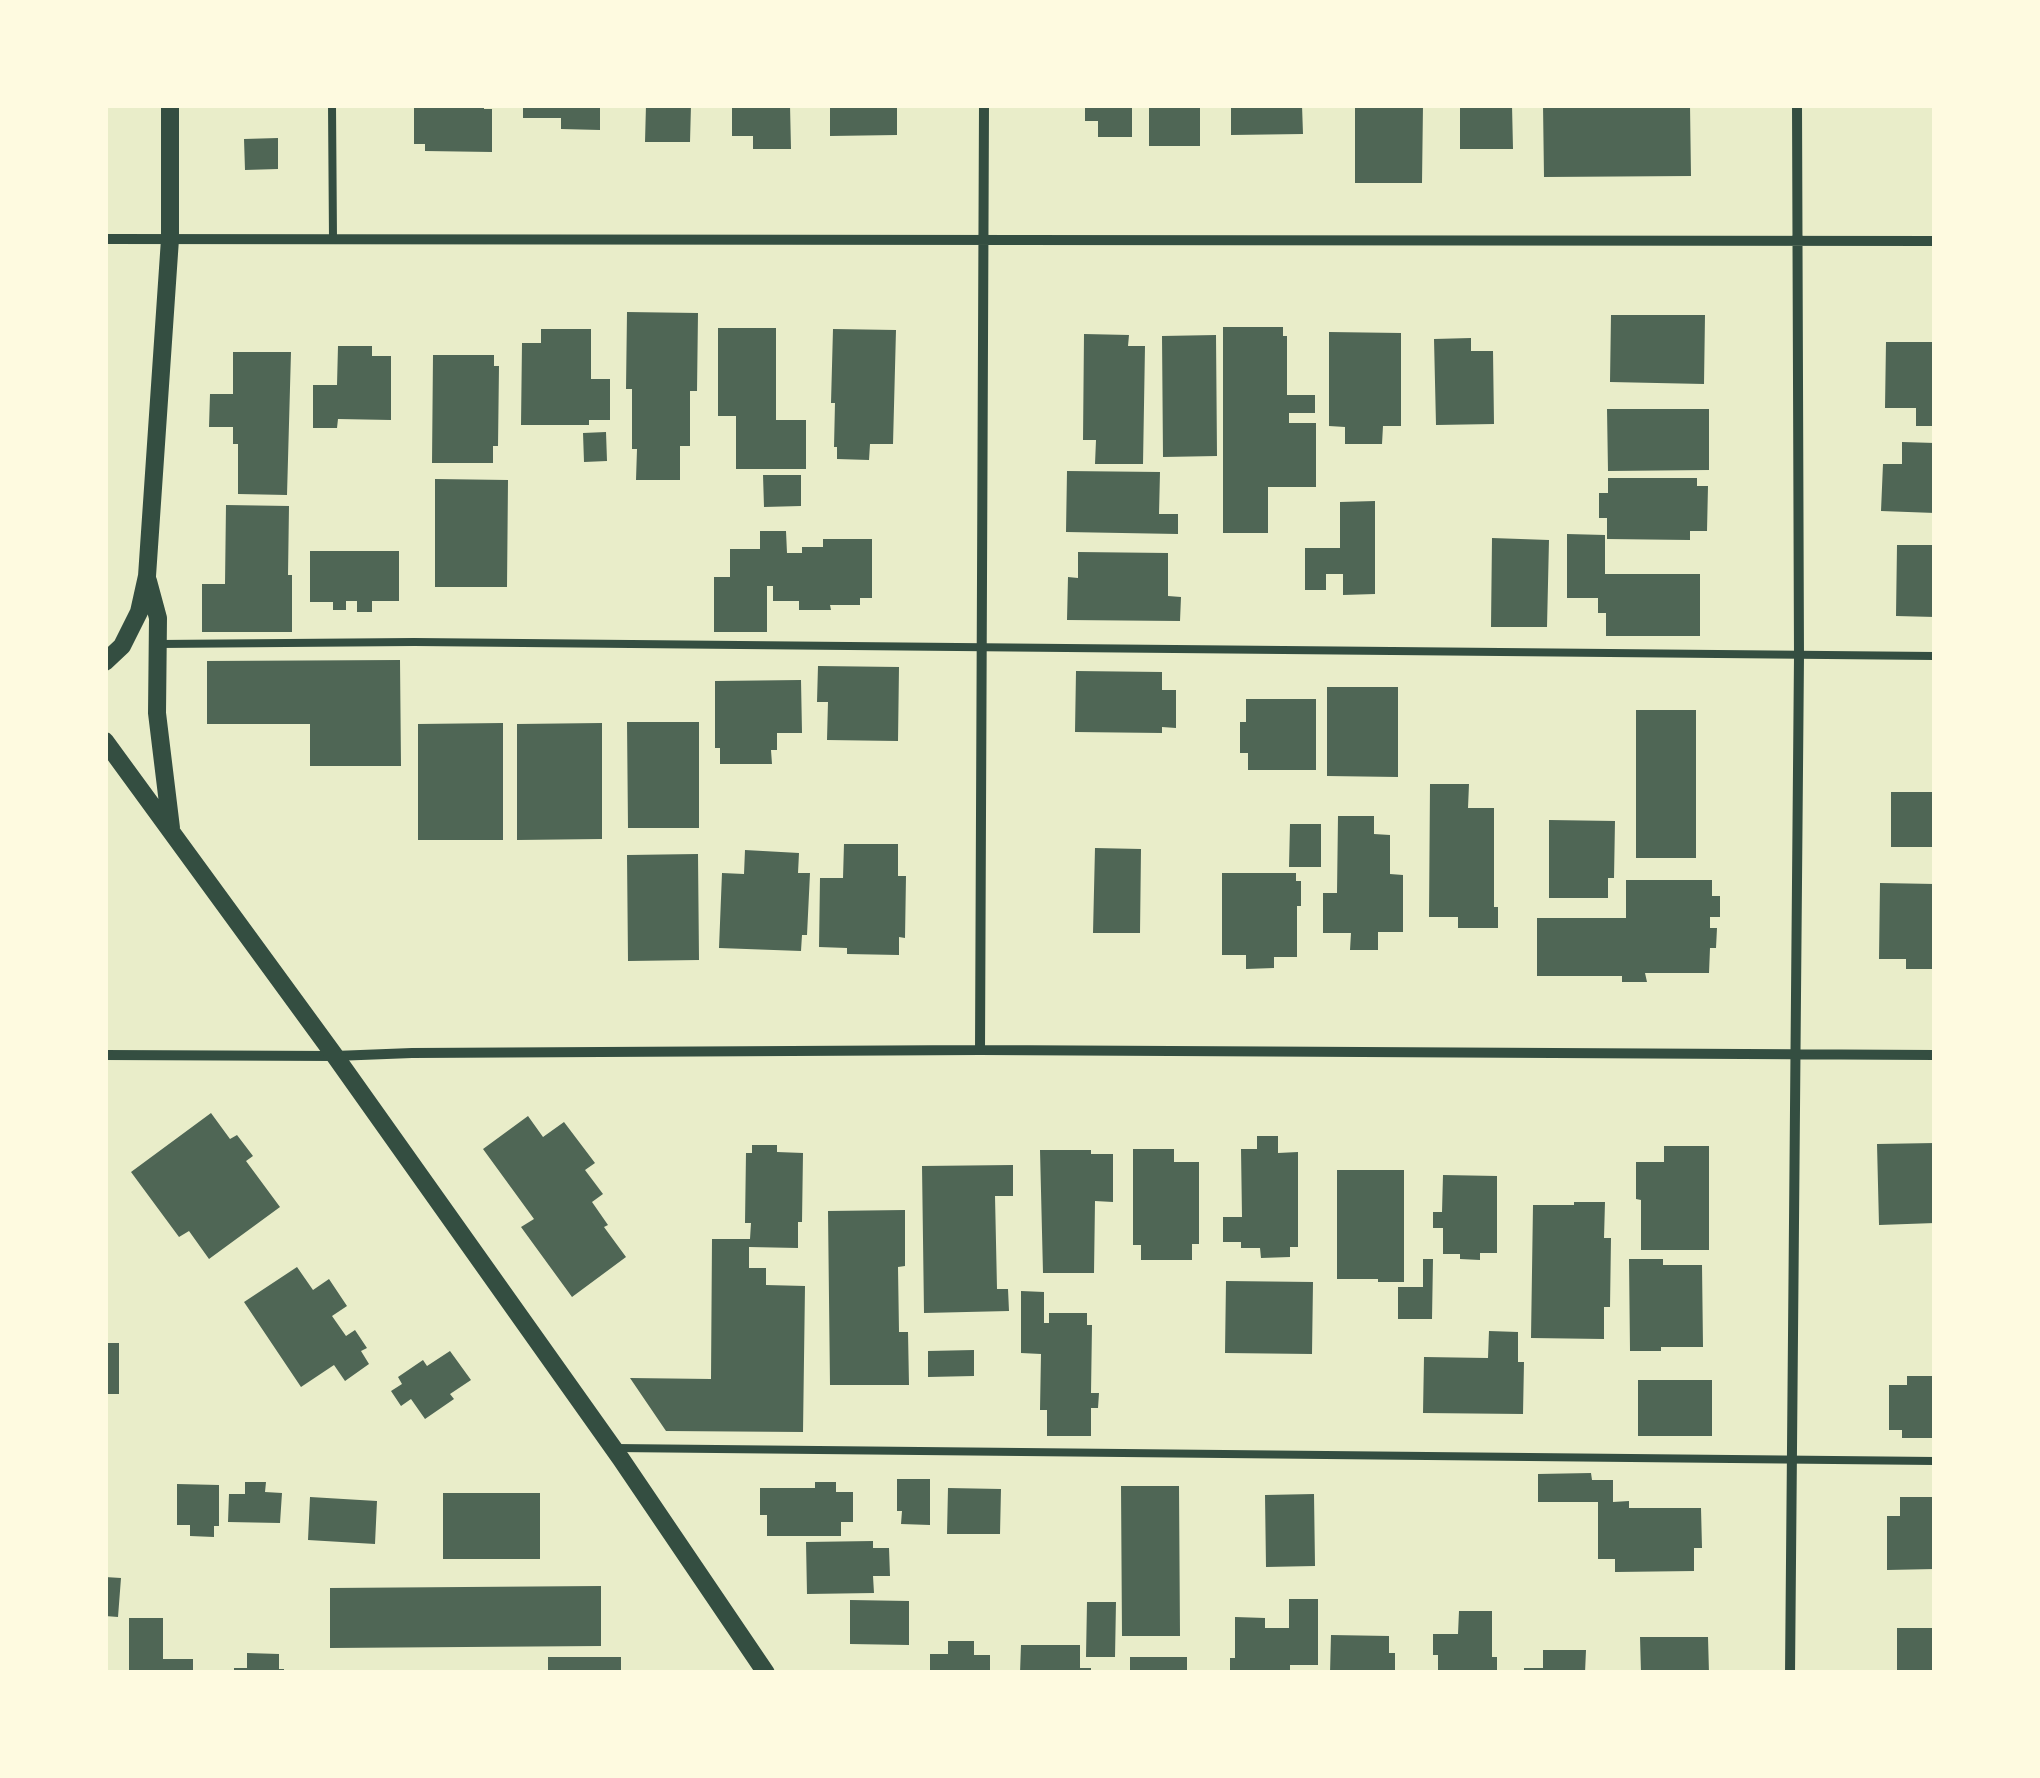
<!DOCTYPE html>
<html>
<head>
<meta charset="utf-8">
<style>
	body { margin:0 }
	#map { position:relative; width:2040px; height:1778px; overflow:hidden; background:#e9edc9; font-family:Mulish,sans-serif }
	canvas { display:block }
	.frame { position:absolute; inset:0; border:108px solid #fefae0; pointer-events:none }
</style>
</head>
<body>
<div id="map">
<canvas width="2040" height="1778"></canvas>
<div class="frame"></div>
</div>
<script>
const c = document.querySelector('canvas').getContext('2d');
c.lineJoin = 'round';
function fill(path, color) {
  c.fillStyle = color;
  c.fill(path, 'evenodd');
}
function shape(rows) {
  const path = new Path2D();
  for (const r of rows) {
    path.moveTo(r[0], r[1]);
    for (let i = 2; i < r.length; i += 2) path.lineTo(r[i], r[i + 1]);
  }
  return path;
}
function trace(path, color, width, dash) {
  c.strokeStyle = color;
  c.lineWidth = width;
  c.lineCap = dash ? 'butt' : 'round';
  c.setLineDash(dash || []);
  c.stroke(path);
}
fill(shape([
	[414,105,484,105,484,109,492,109,492,152,425,151,425,144,414,144],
	[523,105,600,105,600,130,561,129,561,118,523,118],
	[646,105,691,105,690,142,645,142],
	[732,105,790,105,791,149,753,149,753,136,732,136],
	[830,105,897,105,897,135,830,136],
	[1085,105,1132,105,1132,137,1098,137,1098,121,1085,121],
	[1149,105,1200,105,1200,146,1149,146],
	[1231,105,1302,105,1303,134,1231,135],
	[1355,105,1423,105,1422,183,1355,183],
	[1460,105,1512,105,1513,149,1460,149],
	[1543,105,1690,105,1691,176,1544,177],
	[278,138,278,169,245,170,244,139],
	[627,312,698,313,697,391,690,391,690,446,680,446,680,480,636,480,637,449,632,449,632,389,626,389],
	[1611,315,1705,315,1704,384,1610,382],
	[1223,327,1283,327,1283,336,1287,336,1287,395,1315,395,1315,413,1289,413,1289,423,1316,423,1316,487,1268,487,1268,533,1223,533],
	[718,328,776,328,776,420,806,420,806,469,736,469,736,416,718,416],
	[541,329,591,329,591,379,610,379,610,420,589,420,589,425,521,425,522,343,541,343],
	[833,329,896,330,893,444,870,444,869,460,837,459,837,447,834,447,835,403,831,403],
	[1329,332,1401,333,1401,426,1383,426,1382,444,1345,444,1345,427,1329,426],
	[1084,334,1129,335,1128,346,1145,346,1143,464,1095,464,1096,440,1083,440],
	[1216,335,1217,456,1163,457,1162,336],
	[1471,338,1471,351,1493,351,1494,424,1436,425,1434,339],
	[1886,342,1935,342,1935,426,1916,426,1916,408,1885,408],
	[338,346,372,346,372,356,391,356,391,420,338,419,337,428,313,428,313,385,337,385],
	[233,352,291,352,287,495,238,494,238,444,233,444,233,427,209,427,210,394,233,394],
	[433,355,494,355,494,366,499,366,498,446,493,446,493,463,432,463],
	[1607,409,1709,409,1709,470,1608,471],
	[606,432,607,461,584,462,583,433],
	[1902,442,1935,443,1935,513,1881,511,1883,464,1902,464],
	[1067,471,1160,472,1159,514,1178,514,1178,534,1066,532],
	[763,475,801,475,801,506,764,507],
	[1608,478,1697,478,1697,486,1708,486,1707,531,1690,531,1690,540,1607,539,1607,518,1599,518,1599,493,1608,493],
	[435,479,508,480,507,587,435,587],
	[1375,501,1375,594,1343,595,1343,574,1326,574,1326,590,1305,590,1305,548,1340,548,1340,502],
	[226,505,289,506,288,575,292,575,292,632,202,632,202,584,225,584],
	[760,531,786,531,787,553,802,553,802,547,823,547,823,539,872,539,872,598,860,598,860,605,830,605,831,610,799,610,799,601,773,601,773,586,767,586,767,632,714,632,714,577,730,577,730,549,760,549],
	[1567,534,1605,535,1605,574,1700,574,1700,636,1606,636,1606,613,1598,613,1598,598,1567,598],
	[1492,538,1549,540,1547,627,1491,627],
	[1897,545,1935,545,1935,617,1896,616],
	[310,551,399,551,399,601,372,601,372,612,357,612,357,601,346,601,346,610,333,610,333,602,310,602],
	[1078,552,1168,553,1168,596,1181,597,1180,621,1067,620,1068,577,1078,578],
	[400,660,401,766,310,766,310,724,207,724,207,661],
	[818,666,899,667,898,741,827,740,828,702,817,702],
	[1076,671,1162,672,1162,690,1176,690,1176,728,1162,727,1162,733,1075,732],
	[801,680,802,733,777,733,777,750,771,750,772,764,720,764,720,748,715,748,715,681],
	[1327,687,1398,687,1398,777,1327,776],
	[1246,699,1316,699,1316,770,1248,770,1248,753,1240,753,1240,722,1246,722],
	[1636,710,1696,710,1696,858,1636,858],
	[627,722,699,722,699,828,628,828],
	[503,723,503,840,418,840,418,724],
	[602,723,602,839,517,840,517,724],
	[1430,784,1469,784,1468,808,1494,808,1494,907,1498,907,1498,928,1458,928,1458,917,1429,917],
	[1891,792,1935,792,1935,847,1891,847],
	[1338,816,1374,816,1374,834,1390,835,1390,874,1403,875,1403,932,1378,932,1378,950,1350,950,1351,933,1323,933,1323,893,1337,893],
	[1549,820,1615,821,1614,878,1608,878,1608,898,1549,898],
	[1290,824,1321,824,1321,867,1289,867],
	[844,844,898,844,898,876,906,876,905,938,899,937,899,955,847,954,847,948,819,947,820,878,843,878],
	[1095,848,1141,849,1140,933,1093,933],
	[745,850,799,853,798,873,810,873,807,935,802,935,801,951,719,948,722,873,744,874],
	[698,854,699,960,628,961,627,855],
	[1222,873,1296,873,1296,881,1301,881,1301,906,1297,906,1297,957,1274,957,1274,968,1246,969,1246,955,1222,955],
	[1626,880,1712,880,1712,896,1720,896,1720,917,1710,917,1710,928,1717,928,1716,948,1710,948,1709,973,1645,973,1647,982,1622,982,1622,976,1537,976,1537,918,1626,918],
	[1880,883,1935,884,1935,969,1906,969,1906,959,1879,959],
	[211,1113,230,1139,237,1135,253,1156,246,1161,280,1207,209,1259,189,1231,179,1237,131,1172],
	[528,1116,543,1137,564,1122,595,1163,585,1170,603,1194,592,1202,608,1225,604,1227,626,1257,572,1297,521,1227,534,1219,483,1149],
	[1257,1136,1278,1136,1278,1153,1298,1152,1298,1247,1290,1247,1290,1257,1261,1258,1260,1248,1241,1248,1241,1242,1223,1242,1223,1217,1242,1217,1241,1149,1257,1149],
	[1935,1143,1935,1223,1879,1225,1877,1144],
	[752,1145,777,1145,777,1152,803,1153,802,1222,798,1222,798,1248,749,1247,749,1268,766,1268,766,1285,805,1286,803,1432,666,1431,630,1378,711,1379,712,1239,750,1239,751,1223,745,1223,746,1153,752,1153],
	[1664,1146,1709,1146,1709,1250,1641,1250,1641,1200,1636,1199,1636,1162,1664,1162],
	[1133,1149,1174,1149,1174,1162,1199,1162,1199,1244,1192,1244,1192,1260,1141,1260,1141,1245,1133,1245],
	[1040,1150,1091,1150,1091,1154,1113,1154,1113,1202,1095,1201,1094,1273,1043,1273],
	[1013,1165,1013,1196,995,1196,997,1289,1008,1289,1009,1311,924,1313,922,1166],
	[1337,1170,1404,1170,1404,1282,1378,1282,1378,1279,1337,1279],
	[1443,1175,1497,1176,1497,1253,1480,1253,1480,1260,1460,1259,1460,1254,1443,1254,1443,1228,1433,1228,1433,1212,1442,1212],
	[1574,1202,1605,1202,1604,1238,1611,1238,1610,1307,1604,1307,1604,1339,1531,1338,1533,1205,1574,1205],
	[905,1210,905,1266,898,1267,899,1332,908,1332,909,1385,830,1385,828,1211],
	[1423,1259,1433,1259,1432,1319,1398,1319,1398,1287,1423,1287],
	[1629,1259,1663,1259,1663,1265,1702,1265,1703,1347,1661,1347,1661,1351,1630,1351],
	[297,1267,313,1290,329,1279,347,1306,332,1316,346,1336,355,1330,367,1348,361,1351,369,1364,345,1381,334,1365,301,1387,244,1302],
	[1226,1281,1313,1282,1312,1354,1225,1353],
	[1021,1291,1044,1292,1044,1323,1049,1323,1049,1313,1087,1313,1087,1325,1092,1325,1091,1393,1099,1393,1098,1408,1091,1408,1091,1436,1047,1436,1047,1410,1040,1410,1041,1354,1021,1353],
	[1489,1331,1518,1332,1518,1362,1524,1362,1523,1414,1423,1413,1424,1357,1488,1358],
	[105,1343,119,1343,119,1394,105,1394],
	[974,1350,974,1376,928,1377,928,1351],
	[450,1351,471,1380,450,1394,454,1399,425,1419,411,1399,401,1406,391,1391,402,1384,398,1377,423,1360,427,1366],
	[1907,1376,1935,1376,1935,1438,1902,1438,1902,1430,1889,1430,1889,1385,1907,1385],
	[1638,1380,1712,1380,1712,1436,1638,1436],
	[1591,1473,1592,1480,1613,1480,1613,1502,1629,1501,1629,1508,1701,1508,1702,1548,1694,1548,1694,1571,1615,1572,1615,1559,1598,1559,1598,1502,1538,1502,1538,1474],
	[897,1479,930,1479,930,1525,901,1524,902,1511,897,1511],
	[245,1482,266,1482,265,1492,282,1493,280,1523,228,1522,229,1494,245,1494],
	[815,1482,836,1482,836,1492,853,1492,853,1522,841,1522,841,1536,767,1536,767,1515,760,1515,760,1488,815,1488],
	[177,1484,219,1485,219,1526,214,1526,214,1537,190,1536,190,1525,177,1525],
	[1121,1486,1179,1486,1180,1636,1122,1636],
	[948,1488,1001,1489,1000,1534,947,1534],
	[443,1493,540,1493,540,1559,443,1559],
	[1314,1494,1315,1566,1266,1567,1265,1495],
	[310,1497,377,1501,375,1544,308,1540],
	[1900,1497,1935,1497,1935,1569,1887,1570,1887,1516,1900,1516],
	[873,1541,873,1548,889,1548,890,1576,873,1576,874,1593,807,1594,806,1542],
	[105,1577,121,1578,118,1617,105,1616],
	[601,1586,601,1646,330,1648,330,1588],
	[1289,1599,1318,1599,1318,1665,1290,1665,1290,1673,1230,1673,1230,1658,1235,1658,1235,1617,1265,1618,1265,1628,1289,1628],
	[850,1600,909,1601,909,1645,850,1644],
	[1087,1602,1116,1602,1115,1657,1086,1657],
	[1459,1611,1492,1611,1492,1657,1497,1657,1497,1673,1438,1673,1438,1655,1433,1655,1433,1634,1458,1634],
	[129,1618,163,1618,163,1659,193,1659,193,1673,129,1673],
	[1897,1628,1935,1628,1935,1673,1897,1673],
	[1331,1635,1389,1636,1389,1653,1395,1653,1395,1673,1330,1673],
	[1640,1637,1708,1637,1709,1673,1641,1673],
	[948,1641,974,1641,974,1655,990,1655,990,1673,930,1673,930,1654,948,1654],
	[1021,1645,1080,1645,1080,1668,1091,1668,1091,1673,1020,1673],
	[1543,1650,1586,1650,1585,1673,1524,1673,1524,1668,1543,1668],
	[247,1653,279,1654,279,1669,284,1669,284,1673,234,1673,234,1668,247,1668],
	[548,1657,621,1657,621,1673,548,1673],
	[1130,1657,1187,1657,1187,1673,1130,1673]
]), '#4f6655');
trace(shape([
	[332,105,333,239],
	[158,644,414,642,1935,656],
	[615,1448,1935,1461]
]), '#344e41', 8);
trace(shape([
	[105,239,1935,241],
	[980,1050,984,105],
	[105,1055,335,1056,412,1053,980,1050,1935,1055],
	[1790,1673,1799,656,1797,105]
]), '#344e41', 10);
trace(shape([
	[148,581,158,618,157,713,171,828],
	[105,662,122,646,139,612,147,576,170,239,170,105],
	[105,741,335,1056,621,1459,766,1673]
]), '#344e41', 18);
</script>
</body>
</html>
